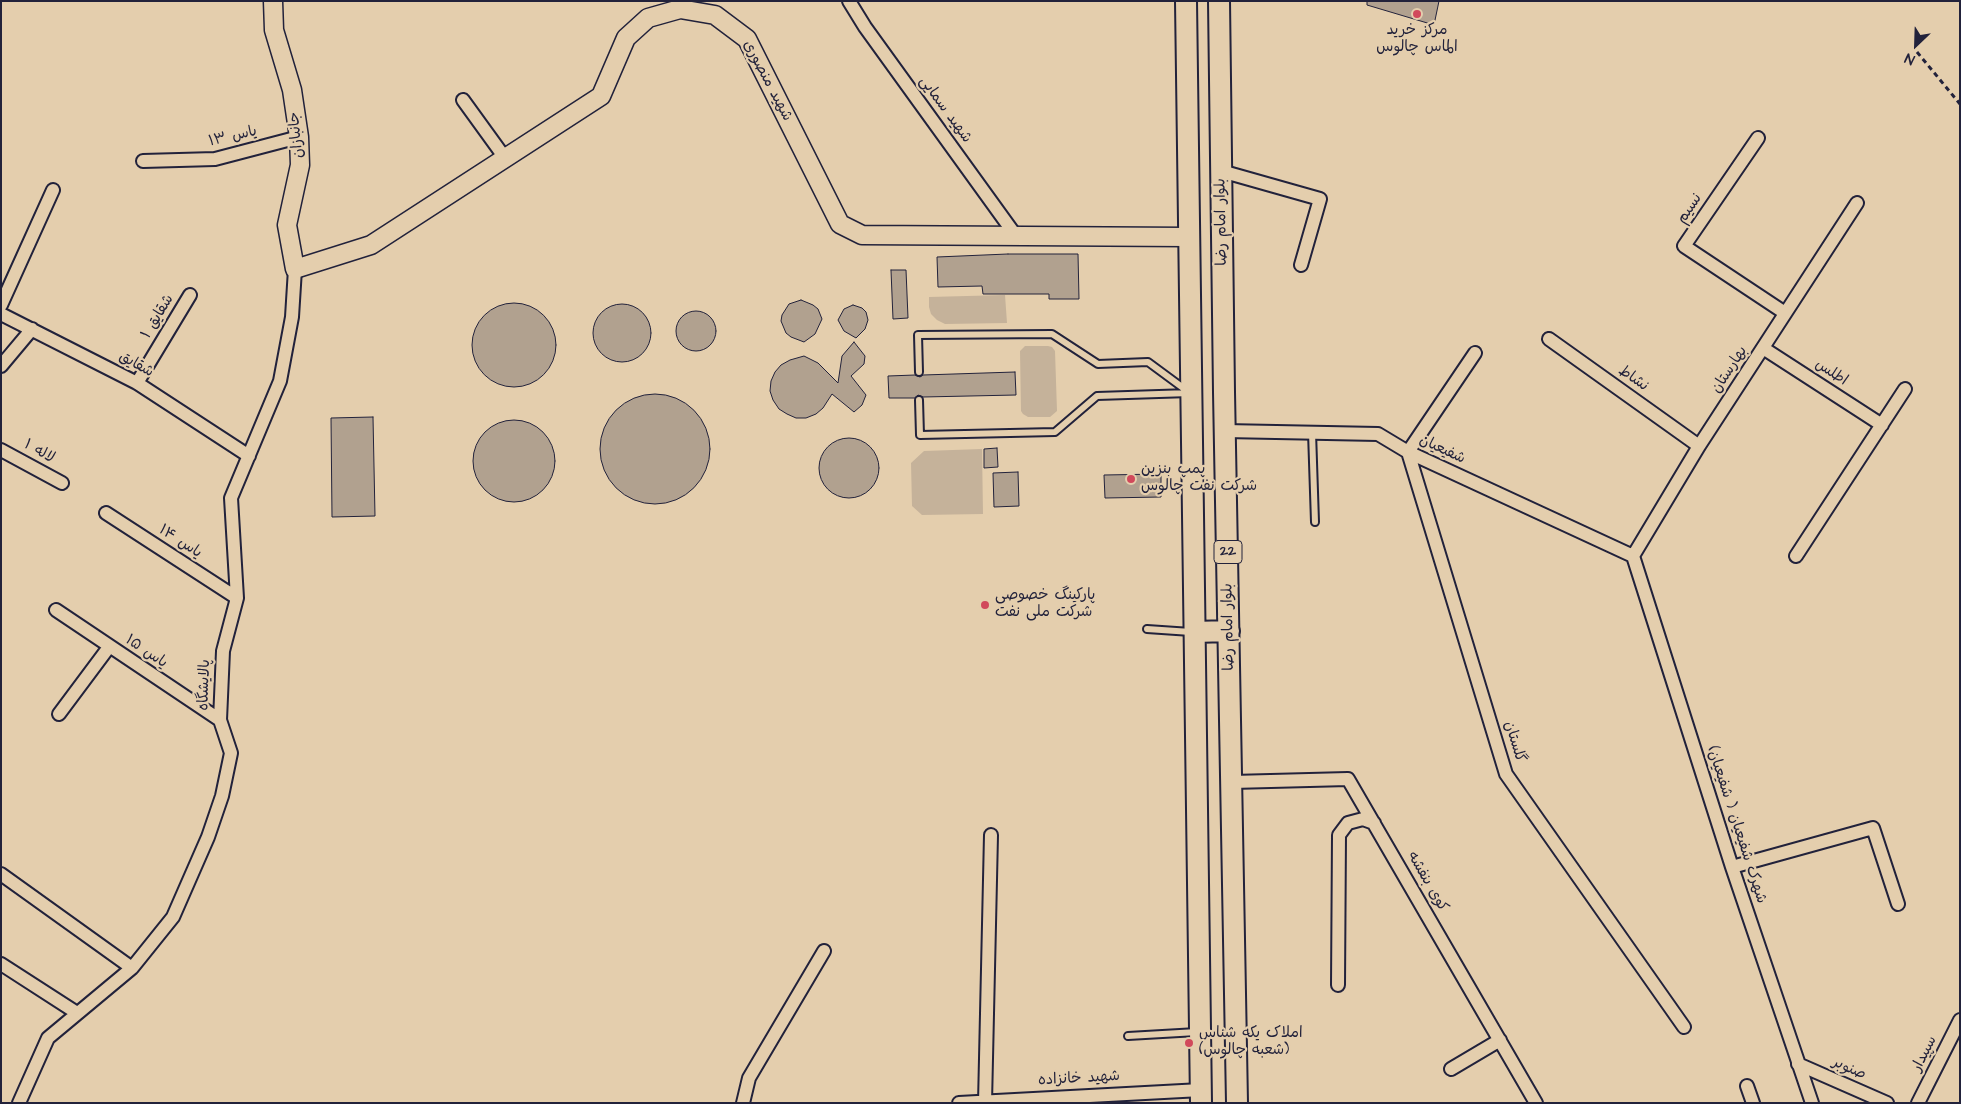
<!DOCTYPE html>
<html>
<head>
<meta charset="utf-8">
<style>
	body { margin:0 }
	#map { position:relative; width:1961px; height:1104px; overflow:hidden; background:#e4cead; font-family:"Architects Daughter",sans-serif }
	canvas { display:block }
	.frame { position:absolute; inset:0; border:2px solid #22223b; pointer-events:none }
	.north { position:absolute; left:1891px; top:20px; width:50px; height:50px; -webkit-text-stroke:4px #e4cead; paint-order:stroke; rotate:204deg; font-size:14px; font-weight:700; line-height:20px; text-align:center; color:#22223b }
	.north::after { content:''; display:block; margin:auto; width:18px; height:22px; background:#22223b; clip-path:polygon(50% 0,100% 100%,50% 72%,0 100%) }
</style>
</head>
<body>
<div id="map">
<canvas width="1961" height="1104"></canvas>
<div class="frame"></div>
<div class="north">N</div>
</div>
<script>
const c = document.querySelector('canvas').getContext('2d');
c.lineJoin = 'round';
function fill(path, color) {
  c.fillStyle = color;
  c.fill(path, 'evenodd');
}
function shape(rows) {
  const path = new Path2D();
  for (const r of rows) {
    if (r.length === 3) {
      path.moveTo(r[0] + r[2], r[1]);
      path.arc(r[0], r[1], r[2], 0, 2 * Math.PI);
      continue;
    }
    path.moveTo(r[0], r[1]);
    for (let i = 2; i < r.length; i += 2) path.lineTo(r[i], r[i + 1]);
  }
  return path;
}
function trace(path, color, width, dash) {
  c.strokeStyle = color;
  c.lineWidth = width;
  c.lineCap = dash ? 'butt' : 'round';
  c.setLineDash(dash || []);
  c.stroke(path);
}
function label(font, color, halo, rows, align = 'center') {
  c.font = font + ' "Architects Daughter","Playpen Sans Arabic",sans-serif';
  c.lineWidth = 4.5;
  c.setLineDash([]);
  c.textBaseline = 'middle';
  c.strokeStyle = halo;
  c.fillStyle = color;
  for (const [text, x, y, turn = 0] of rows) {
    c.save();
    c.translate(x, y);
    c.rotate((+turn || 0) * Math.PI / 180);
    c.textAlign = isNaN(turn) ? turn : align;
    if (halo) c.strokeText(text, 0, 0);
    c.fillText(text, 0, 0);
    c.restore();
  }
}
fill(shape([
	[1005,295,1007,323,945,324,937,320,931,314,929,307,929,297],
	[1025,346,1048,346,1052,347,1055,351,1057,411,1050,417,1028,417,1023,414,1021,411,1020,351],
	[982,449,983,514,922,515,912,506,911,463,924,451]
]), '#c5b29a');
const building = shape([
	[1367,1,1439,1,1434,25,1367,5,1367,1],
	[1008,254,1078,254,1079,299,1049,299,1049,294,983,294,982,286,938,287,937,257,1008,254],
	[891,270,906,270,908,318,893,319,891,270],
	[801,300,813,305,818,309,822,319,815,334,804,342,791,337,786,333,781,321,782,315,789,304,801,300],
	[514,345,42],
	[622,333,29],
	[853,305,862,308,866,312,868,320,865,329,856,338,844,331,838,320,844,309,853,305],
	[696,331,20],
	[854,342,865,356,864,364,851,376,866,395,862,405,854,412,832,394,823,408,816,414,806,418,796,418,787,414,779,409,773,400,770,391,771,381,775,372,781,365,790,360,804,356,818,363,838,383,842,356,854,342],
	[1015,372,1016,395,923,397,918,395,915,398,889,398,888,376,915,375,920,377,923,375,1015,372],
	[655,449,55],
	[373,417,375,516,332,517,331,418,373,417],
	[514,461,41],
	[849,468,30],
	[997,448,998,467,984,468,984,449,997,448],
	[1018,472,1019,506,994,507,993,473,1018,472],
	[1161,474,1161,497,1105,498,1104,475,1161,474]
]);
fill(building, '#b1a18f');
trace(building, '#22223b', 1);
const lane = shape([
	[919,372,918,335,1052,334,1098,364,1148,362,1190,393,1097,396,1055,432,920,435,919,400],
	[1312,432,1315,522],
	[1147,629,1191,632],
	[1128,1036,1197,1032]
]);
const street = shape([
	[849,1,865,27,1016,236],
	[463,100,505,158],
	[1758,138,1684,246,1785,313],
	[143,161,215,159,299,137],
	[1221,171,1320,199,1301,265],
	[1,305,53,190],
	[1,314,137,383,249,456],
	[1549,339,1699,446],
	[1763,348,1882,425],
	[1475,353,1408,452,1506,774,1684,1027],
	[1,366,32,329],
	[137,383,190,295],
	[1225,431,1378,434,1408,452,1633,556],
	[1,450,62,483],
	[106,513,237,598],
	[1633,556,1732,867,1812,1103],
	[1633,556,1699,446,1857,203],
	[1796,556,1905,389],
	[56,610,220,720],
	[59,714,109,647],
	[1232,782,1348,779,1536,1103],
	[1732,867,1873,828,1898,904],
	[1,874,132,968],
	[1,964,77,1013],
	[1338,985,1339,835,1348,823,1363,819,1374,823],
	[1798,1064,1887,1103],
	[1451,1069,1500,1040],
	[1747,1086,1753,1103],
	[19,1103,48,1038,132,968,173,917,208,837,222,796,231,753,220,720,223,651,237,598,231,498,280,381,292,317,295,269],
	[743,1103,749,1078,824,951],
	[959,1103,1201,1090],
	[985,1103,991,835],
	[1918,1103,1960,1020]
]);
const secondary = shape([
	[273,1,274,30,292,90,299,137,300,165,287,225,295,269,371,245,601,96,626,38,648,18,680,9,715,15,747,39,840,224,862,235,1188,237]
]);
const primary = shape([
	[1186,1,1201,1103],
	[1219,1,1224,392,1237,1103],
	[1195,632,1229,631]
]);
trace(lane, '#22223b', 10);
trace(street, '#22223b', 16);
trace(secondary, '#22223b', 21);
trace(primary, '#22223b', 24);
trace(shape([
	[1917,52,1960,104]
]), '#22223b', 3, [5, 4]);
trace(lane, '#e4cead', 6);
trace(street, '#e4cead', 12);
trace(secondary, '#e4cead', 18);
trace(primary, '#e4cead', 20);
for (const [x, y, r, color] of [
	[1417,14,5,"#d1495b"],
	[1131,479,5,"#d1495b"],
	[985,605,5,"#d1495b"],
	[1189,1043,5,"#d1495b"]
]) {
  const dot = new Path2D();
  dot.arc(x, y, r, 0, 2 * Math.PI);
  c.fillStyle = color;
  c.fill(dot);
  trace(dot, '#e4cead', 2);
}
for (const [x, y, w] of [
	[1228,552,28]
]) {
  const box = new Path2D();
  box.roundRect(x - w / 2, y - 11.5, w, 23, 4);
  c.fillStyle = '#e4cead';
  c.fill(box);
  trace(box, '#22223b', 1);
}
label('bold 14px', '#22223b', null, [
	["22",1228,552]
]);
label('15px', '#22223b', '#e4cead', [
	["مرکز خرید",1417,31,"center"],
	["الماس چالوس",1417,48,"center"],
	["پمپ بنزین",1141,470],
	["شرکت نفت چالوس",1141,487],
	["پارکینگ خصوصی",995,596],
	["شرکت ملی نفت",995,613],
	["املاک یکه شناس",1199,1034],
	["(شعبه چالوس)",1199,1051]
], 'left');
label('15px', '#22223b', '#e4cead', [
	["شهید منصوری",767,81,62],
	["شهید سمایی",945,110,54],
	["جانبازان",297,135,-96],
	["یاس ۱۳",233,137,-13],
	["نسیم",1690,209,-56],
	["بلوار امام رضا",1222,222,-91],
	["شقایق ۱",158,317,-59],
	["شقایق",136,365,29],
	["بهارستان",1730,370,-57],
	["اطلس",1831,373,33],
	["نشاط",1633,379,35],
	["شفیعیان",1442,450,25],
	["لاله ۱",39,452,29],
	["یاس ۱۴",180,542,33],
	["بلوار امام رضا",1229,627,-91],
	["یاس ۱۵",146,652,34],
	["پالایشگاه",205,685,-88],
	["گلستان",1514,742,73],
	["شهرک شفیعیان ( شفیعیان)",1736,825,72],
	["کوی بنفشه",1427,882,60],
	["سپیدار",1925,1054,-63],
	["صنوبر",1849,1069,24],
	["شهید خانزاده",1079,1079,-3]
]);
</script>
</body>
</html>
